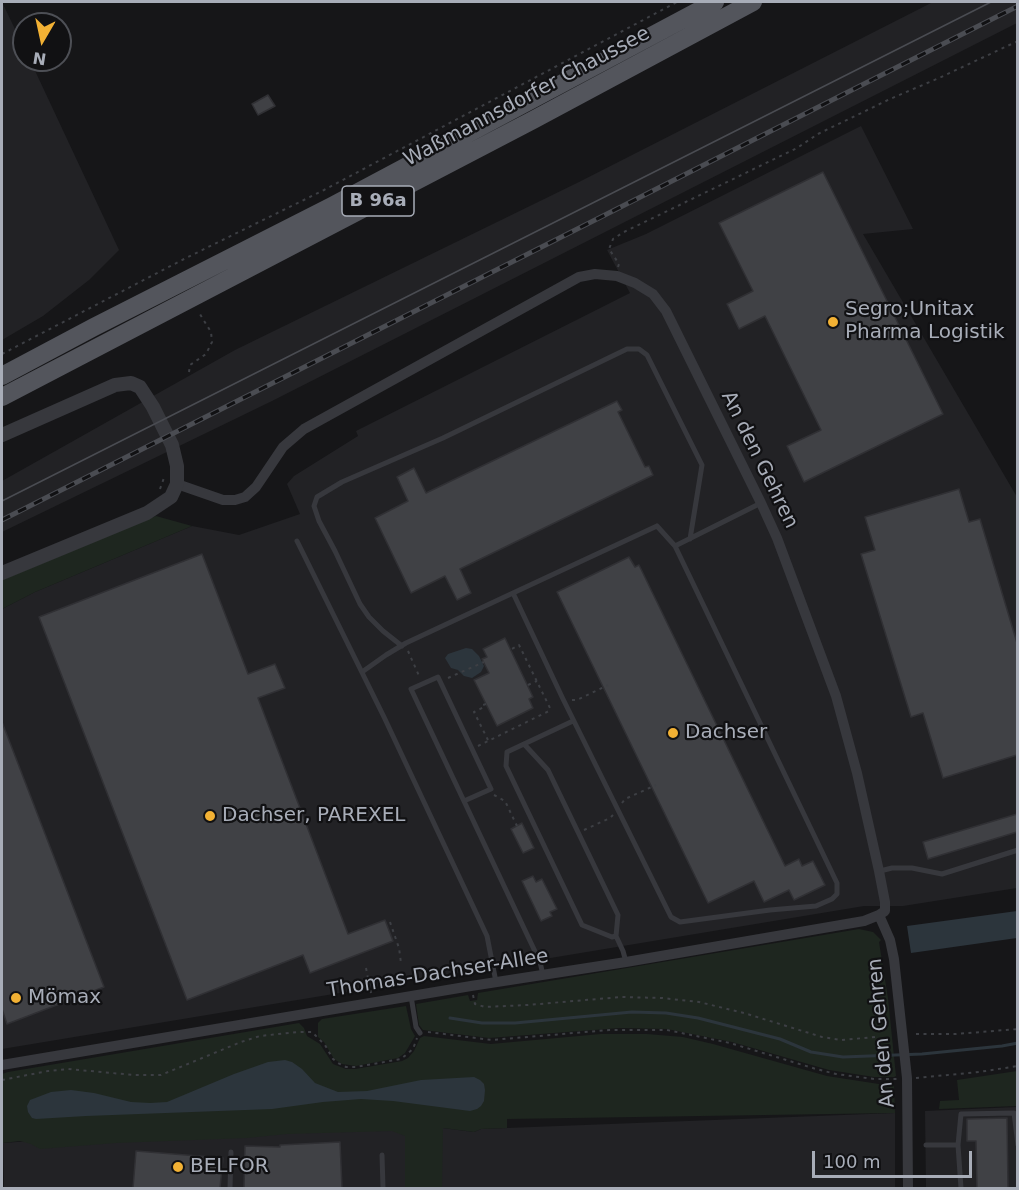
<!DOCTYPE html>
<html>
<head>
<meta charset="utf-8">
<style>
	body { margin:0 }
	#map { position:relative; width:1019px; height:1190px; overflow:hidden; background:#161618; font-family:"DejaVu Sans",sans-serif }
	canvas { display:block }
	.frame { position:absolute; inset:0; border:3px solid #a8adb8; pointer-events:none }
	.north { position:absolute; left:12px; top:12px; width:60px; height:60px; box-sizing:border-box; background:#111113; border:2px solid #4d4f55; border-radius:50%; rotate:189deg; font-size:16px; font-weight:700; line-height:24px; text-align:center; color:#a8adb8 }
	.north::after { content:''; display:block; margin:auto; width:21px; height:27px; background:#f2b134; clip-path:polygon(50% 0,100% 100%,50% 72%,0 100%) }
	.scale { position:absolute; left:812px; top:1151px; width:160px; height:27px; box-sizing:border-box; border:3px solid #a8adb8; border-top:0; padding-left:8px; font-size:18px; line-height:21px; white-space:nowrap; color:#a8adb8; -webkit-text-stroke:4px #111113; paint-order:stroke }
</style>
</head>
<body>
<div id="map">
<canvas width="1019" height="1190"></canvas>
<div class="frame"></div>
<div class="north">N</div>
<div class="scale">100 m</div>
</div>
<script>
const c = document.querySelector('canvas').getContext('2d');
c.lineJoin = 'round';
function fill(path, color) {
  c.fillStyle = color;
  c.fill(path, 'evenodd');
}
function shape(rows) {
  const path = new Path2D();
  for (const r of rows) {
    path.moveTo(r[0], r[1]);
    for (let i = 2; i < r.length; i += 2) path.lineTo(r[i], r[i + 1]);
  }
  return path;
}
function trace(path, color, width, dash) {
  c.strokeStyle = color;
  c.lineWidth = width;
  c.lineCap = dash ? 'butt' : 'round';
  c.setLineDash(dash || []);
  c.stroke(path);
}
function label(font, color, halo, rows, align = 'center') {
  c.font = font + ' "DejaVu Sans",sans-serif';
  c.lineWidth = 4.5;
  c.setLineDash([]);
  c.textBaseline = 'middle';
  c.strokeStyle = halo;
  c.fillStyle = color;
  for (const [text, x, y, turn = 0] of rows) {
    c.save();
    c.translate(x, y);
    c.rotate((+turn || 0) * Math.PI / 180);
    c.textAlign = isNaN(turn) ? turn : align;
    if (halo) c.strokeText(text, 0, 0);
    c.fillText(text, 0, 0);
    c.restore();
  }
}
fill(shape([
	[2,2,24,48,24,60,30,60,119,250,89,280,43,316,2,340],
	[933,2,1017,2,1017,23,272,401,2,532,2,481,235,350,579,182],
	[861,126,913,229,863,234,1017,497,1017,888,903,906,864,906,2,1049,2,609,35,592,192,526,239,535,300,514,287,484,294,476,358,436,356,431,630,293,607,250,646,234],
	[1017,1107,1017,1188,926,1188,925,1111],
	[895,1113,895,1188,4,1188,3,1143,155,1132,443,1128,474,1132,481,1129]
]), '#222225');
fill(shape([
	[156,516,192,526,35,592,2,609,2,580],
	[859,929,873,932,881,940,879,942,888,998,896,1076,894,1077,874,1077,829,1070,732,1042,667,1029,620,1028,489,1038,423,1030,419,1025,416,1004,468,995,470,1001,477,1000,478,993],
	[406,1006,411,1029,415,1036,405,1053,398,1058,356,1066,342,1064,334,1059,324,1042,318,1037,318,1023,322,1019],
	[299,1023,304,1028,307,1036,320,1044,333,1064,346,1069,355,1069,402,1061,408,1058,414,1051,420,1038,424,1036,491,1044,601,1034,647,1034,683,1037,713,1044,827,1076,879,1084,894,1084,895,1113,507,1119,507,1128,481,1129,474,1132,443,1128,442,1188,405,1188,405,1136,392,1131,287,1134,247,1138,116,1143,40,1149,31,1144,20,1141,3,1143,2,1119,2,1074,8,1072],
	[1017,1071,1017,1106,939,1109,940,1101,959,1100,957,1080]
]), '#1e261f');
fill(shape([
	[466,648,472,649,479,656,484,666,481,672,472,678,464,676,458,670,451,668,445,658,448,654],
	[1017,911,1017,938,911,953,907,926],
	[285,1060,292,1062,302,1069,315,1083,338,1092,367,1091,421,1080,474,1077,480,1080,484,1084,485,1090,484,1101,481,1106,477,1109,470,1111,393,1101,361,1099,323,1102,272,1109,86,1116,36,1119,32,1118,28,1112,27,1106,30,1100,51,1092,71,1090,94,1093,131,1102,150,1103,167,1102,234,1074,268,1062]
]), '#2c353c');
trace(shape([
	[450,1018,482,1023,515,1023,632,1012,666,1013,698,1018,780,1039,811,1052,843,1057,922,1054,1002,1046,1018,1043]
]), '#2c353c', 3);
const building = shape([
	[268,95,275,106,258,115,252,104,268,95],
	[823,172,943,414,804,482,787,446,821,430,765,316,739,329,727,304,753,291,719,223,823,172],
	[617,401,622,410,618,412,645,467,649,466,653,475,460,569,471,593,457,600,445,576,411,593,375,518,408,501,397,477,414,468,426,493,617,401],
	[959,489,969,522,980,519,1017,643,1017,755,943,778,923,713,911,717,861,554,875,550,865,517,959,489],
	[202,554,248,674,275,664,285,688,258,698,348,934,385,920,393,941,310,973,303,955,187,1000,39,617,202,554],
	[629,557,635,567,639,565,785,866,799,859,802,866,813,861,825,885,794,900,789,890,764,902,754,881,708,903,557,592,629,557],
	[505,638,533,697,529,699,533,708,497,726,474,680,489,673,482,659,487,657,483,649,505,638],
	[2,722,104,987,7,1024,2,1009,2,722],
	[1017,814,1017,832,928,859,923,842,1017,814],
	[522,823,534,848,523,853,511,829,522,823],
	[533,876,536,882,542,879,557,909,550,912,552,916,541,921,522,881,533,876],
	[1007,1118,1008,1188,977,1188,976,1141,967,1141,967,1119,1007,1118],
	[340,1142,342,1188,244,1188,245,1146,280,1147,280,1145,340,1142],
	[136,1151,223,1158,220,1188,133,1188,136,1151]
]);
fill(building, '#404145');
trace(building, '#303034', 1.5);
trace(shape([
	[618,267,619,264,609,249,613,239,624,232,797,148,818,134,890,99,939,78,1018,41],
	[2,354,184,259,324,190,677,2],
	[189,372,190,365,206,354,212,342,211,332,198,311],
	[160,489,165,475],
	[408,651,420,678],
	[448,678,484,662],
	[528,685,537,681],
	[572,700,577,700,608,685],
	[486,704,483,705,484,707,474,712,488,740],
	[478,746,549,711,550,708,519,645,510,650],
	[494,795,505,801,517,826],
	[622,803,625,799,656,785],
	[584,830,610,818,613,815],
	[390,922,399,948,401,963],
	[366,968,371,993],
	[473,995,475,1004,485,1007,527,1005,622,997,662,998,699,1002,744,1013,822,1037,841,1040,876,1037],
	[428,1032,492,1040,609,1030,667,1030,730,1043,816,1069,836,1074,874,1079,898,1079],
	[916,1034,956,1034,1018,1029],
	[916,1078,979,1072,1018,1066],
	[2,1080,48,1071,68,1069,134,1075,161,1075,241,1042,260,1036,298,1032,312,1032,325,1045,333,1059,338,1063,346,1067,356,1067,401,1059,413,1049,417,1038]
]), '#3d3f44', 2, [3, 4.5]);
trace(shape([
	[657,526,675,546,837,883,837,894,832,899,816,906,770,910,680,922,671,917,563,699,513,593,657,526],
	[297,541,384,717,487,936,496,982],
	[675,546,761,503],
	[402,646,383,631,369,617,360,604,335,551,319,521,314,506,317,497,342,482,443,438,627,349,639,349,647,355,702,465,690,539],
	[362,672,386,655,406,643,513,593],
	[524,744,548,770,618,915,616,936,612,937,582,925,506,766,507,752,524,744],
	[524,744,573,721],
	[464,801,491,789,438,677,411,689,540,962,543,975],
	[880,871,892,868,912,868,942,874,1018,850],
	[616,936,623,951,626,962],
	[411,996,416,1027,420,1033],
	[926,1145,958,1145],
	[382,1155,383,1188],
	[230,1188,231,1152],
	[961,1188,958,1145,961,1114,1014,1113,1018,1145]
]), '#37383d', 5);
trace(shape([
	[177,484,223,500,235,500,245,497,256,487,283,447,304,429,579,277,595,274,617,276,635,283,653,294,666,311,761,503,777,538,836,696,857,773,879,871,885,902,885,911,879,915],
	[879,915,890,940,894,959,907,1078,908,1188],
	[2,1065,471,986,626,962,864,921,879,915]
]), '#37383d', 10);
trace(shape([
	[2,435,115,385,131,383,140,387,153,407,172,445,177,466,177,484,171,497,147,513,2,573]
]), '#37383d', 14);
trace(shape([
	[2,376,94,327,332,206,715,2],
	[2,397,533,120,753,2]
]), '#53555c', 18);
trace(shape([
	[2,501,991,2]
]), '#4a4c52', 1.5);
const rail = shape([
	[2,520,1018,6]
]);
trace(rail, '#4a4c52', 5);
trace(rail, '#111113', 3, [9]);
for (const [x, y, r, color] of [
	[833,322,6,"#f2b134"],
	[673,733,6,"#f2b134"],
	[210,816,6,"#f2b134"],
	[16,998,6,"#f2b134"],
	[178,1167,6,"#f2b134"]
]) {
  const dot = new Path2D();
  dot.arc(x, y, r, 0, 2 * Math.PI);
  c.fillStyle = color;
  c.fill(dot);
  trace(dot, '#111113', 2);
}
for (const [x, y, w] of [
	[378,201,72]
]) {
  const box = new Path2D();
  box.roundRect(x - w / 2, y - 15, w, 30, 4.5);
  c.fillStyle = '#111113';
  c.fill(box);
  trace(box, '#a8adb8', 1.5);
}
label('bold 18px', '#a8adb8', null, [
	["B 96a",378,201]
]);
label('20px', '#a8adb8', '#111113', [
	["Waßmannsdorfer Chaussee",527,97,-28],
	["An den Gehren",759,460,64],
	["Thomas-Dachser-Allee",438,974,-9],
	["An den Gehren",882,1033,-95]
]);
label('20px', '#a8adb8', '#111113', [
	["Segro;Unitax",845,310],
	["Pharma Logistik",845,333],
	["Dachser",685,733],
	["Dachser, PAREXEL",222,816],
	["Mömax",28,998],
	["BELFOR",190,1167]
], 'left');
</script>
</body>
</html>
